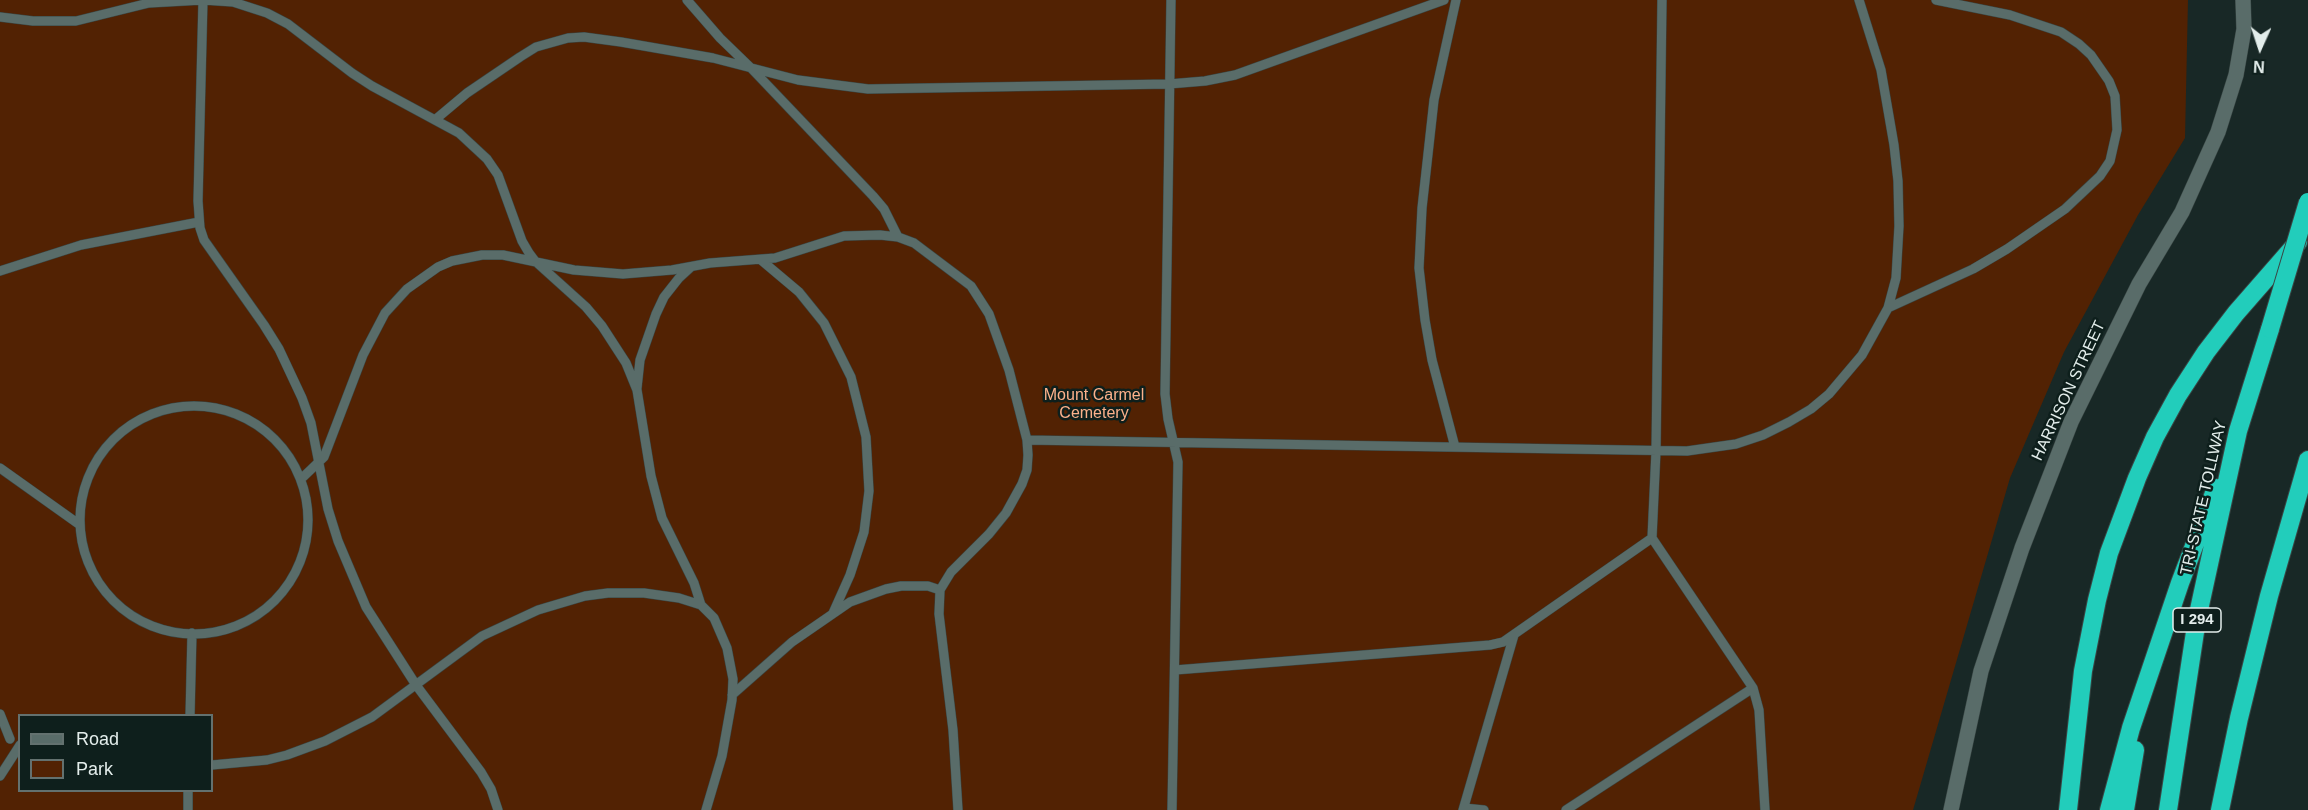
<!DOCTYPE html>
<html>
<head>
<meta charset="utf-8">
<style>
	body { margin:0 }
	#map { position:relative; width:2308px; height:810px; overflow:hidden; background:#182826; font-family:Helvetica,sans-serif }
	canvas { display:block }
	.legend { position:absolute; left:18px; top:714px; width:195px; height:78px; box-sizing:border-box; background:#0e1f1c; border:2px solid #63716f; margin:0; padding:8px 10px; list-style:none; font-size:18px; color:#e3edeb }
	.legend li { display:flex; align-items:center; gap:12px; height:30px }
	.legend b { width:30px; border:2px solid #63716f }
	.north { position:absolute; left:2230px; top:18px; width:60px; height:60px; -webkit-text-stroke:4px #0e1f1c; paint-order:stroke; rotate:183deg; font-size:16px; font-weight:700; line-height:24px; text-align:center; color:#e3edeb }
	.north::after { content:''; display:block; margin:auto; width:21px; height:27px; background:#e3edeb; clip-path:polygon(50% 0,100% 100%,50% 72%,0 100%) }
</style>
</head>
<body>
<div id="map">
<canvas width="2308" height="810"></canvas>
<ul class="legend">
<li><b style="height:8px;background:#596c69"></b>Road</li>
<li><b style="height:16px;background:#522203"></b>Park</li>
</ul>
<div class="north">N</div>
</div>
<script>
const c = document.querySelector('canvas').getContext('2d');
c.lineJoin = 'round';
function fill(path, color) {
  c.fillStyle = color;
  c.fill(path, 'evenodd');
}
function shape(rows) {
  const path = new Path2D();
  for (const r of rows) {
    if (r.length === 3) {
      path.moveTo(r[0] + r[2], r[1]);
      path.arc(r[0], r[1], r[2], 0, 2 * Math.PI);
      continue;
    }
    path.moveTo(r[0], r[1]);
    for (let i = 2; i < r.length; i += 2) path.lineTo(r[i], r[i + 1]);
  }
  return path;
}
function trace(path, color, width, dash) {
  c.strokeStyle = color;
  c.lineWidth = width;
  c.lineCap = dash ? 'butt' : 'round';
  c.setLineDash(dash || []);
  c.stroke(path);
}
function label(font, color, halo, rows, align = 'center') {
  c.font = font + ' Helvetica,sans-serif';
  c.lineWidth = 5;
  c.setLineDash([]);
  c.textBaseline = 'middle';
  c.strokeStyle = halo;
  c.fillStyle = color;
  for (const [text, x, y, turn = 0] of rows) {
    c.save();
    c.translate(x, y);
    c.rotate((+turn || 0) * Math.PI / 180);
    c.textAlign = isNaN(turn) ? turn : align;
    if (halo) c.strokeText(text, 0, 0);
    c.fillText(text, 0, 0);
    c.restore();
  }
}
fill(shape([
	[0,0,2188,0,2185,138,2138,215,2064,352,2010,478,1913,810,0,810],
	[20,716,212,716,212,790,20,790]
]), '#522203');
const service = shape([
	[203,0,198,201,200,228,204,240,264,325,279,349,302,398,311,423,328,509,338,541,366,607,416,685,481,772,491,789,498,810],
	[687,0,720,38,751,68,873,196,884,209,898,237],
	[1171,0,1165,394,1168,419,1178,462,1172,810],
	[1662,0,1656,451,1652,538,1753,688,1759,710,1765,810],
	[0,17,33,21,76,21,149,3,203,0,233,2,267,13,288,24,352,73,372,86,459,133,487,159,498,175,522,241,529,253,535,261,586,307,602,326,626,363,637,390,651,476,662,518,694,583,701,605],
	[436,119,467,93,520,57,536,47,568,38,584,37,621,42,713,58,798,80,868,89,1169,84,1205,81,1235,75,1444,0],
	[761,260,799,292,824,323,851,377,866,437,869,491,864,532,850,575,833,613],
	[0,271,81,245,199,222],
	[1888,308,1973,269,2007,249,2065,209,2100,176,2110,161,2117,130,2115,96,2109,81,2091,55,2079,44,2061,32,2010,15,1936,0],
	[637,388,640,360,656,314,664,297,679,278,691,267],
	[194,520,114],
	[1027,440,1687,451,1736,444,1763,435,1789,422,1811,409,1829,394,1862,355,1888,308,1896,278,1899,226,1898,181,1894,145,1881,70,1859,0],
	[1455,447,1432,360,1425,320,1419,268,1422,208,1434,100,1456,0],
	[0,468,80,525],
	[301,479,324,457,363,355,385,313,407,289,438,267,452,261,482,255,503,255,574,270,623,274,672,270,710,263,775,258,844,236,880,235,898,237,914,243,971,286,989,314,1009,370,1027,440,1028,455,1027,470,1022,484,1006,513,989,534,951,572,940,590,939,614,953,730,958,810],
	[1175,670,1490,645,1503,642,1652,538],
	[732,695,792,642,850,602,886,589,901,586,928,586,940,590],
	[0,714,10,739],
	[190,716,192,633],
	[212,765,267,760,287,755,325,741,372,717,482,636,538,610,585,596,608,593,644,593,679,598,701,605,714,618,727,648,733,679,732,700,722,756,706,810],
	[0,776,20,745],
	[1464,808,1484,810],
	[188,810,188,790],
	[1463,810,1514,635],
	[1566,810,1753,688]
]);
const secondary = shape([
	[1951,810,1981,671,2022,548,2071,422,2139,284,2182,212,2218,132,2236,75,2244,29,2243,0]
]);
const motorway = shape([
	[2068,810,2083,671,2097,600,2109,553,2137,478,2155,437,2178,395,2206,352,2236,313,2298,242],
	[2109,810,2131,728,2180,583,2216,488],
	[2125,810,2135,750],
	[2168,810,2197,619,2238,431,2270,329],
	[2220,810,2239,718,2269,596,2308,460]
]);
trace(service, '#394644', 10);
trace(secondary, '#394644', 16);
trace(motorway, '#394644', 20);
trace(service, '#596c69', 9);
trace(secondary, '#596c69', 15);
trace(motorway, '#22cdbb', 18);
const motorwayBridge = shape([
	[2270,329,2308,202]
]);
trace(motorwayBridge, '#394644', 20, []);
trace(motorwayBridge, '#22cdbb', 18);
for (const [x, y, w] of [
	[2197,620,48]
]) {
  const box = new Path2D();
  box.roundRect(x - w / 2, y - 12, w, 24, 4.5);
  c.fillStyle = '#0e1f1c';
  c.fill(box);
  trace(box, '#e3edeb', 1.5);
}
label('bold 15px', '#e3edeb', null, [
	["I 294",2197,620]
]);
label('16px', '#e3edeb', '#0e1f1c', [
	["HARRISON STREET",2069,391,-65],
	["TRI-STATE TOLLWAY",2204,498,-77]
]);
label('16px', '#fcb18b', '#0e1f1c', [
	["Mount Carmel",1094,396],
	["Cemetery",1094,414]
]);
</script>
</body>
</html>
